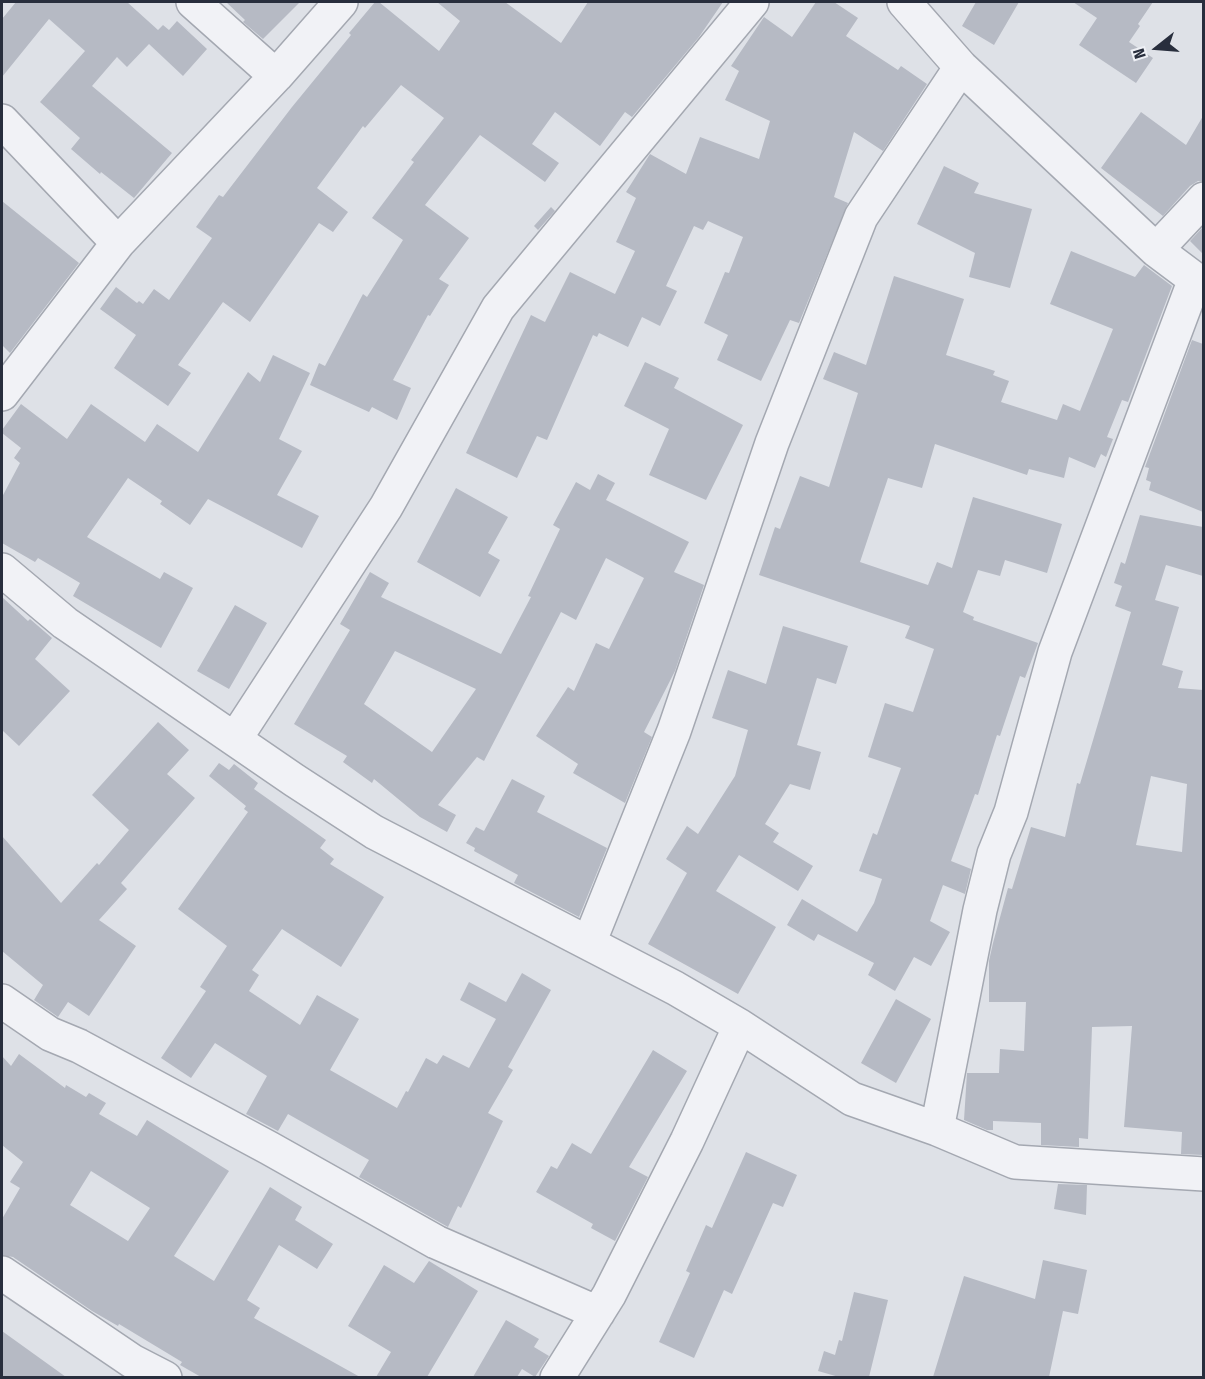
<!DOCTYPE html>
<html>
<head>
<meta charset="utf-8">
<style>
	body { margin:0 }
	#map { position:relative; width:1205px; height:1379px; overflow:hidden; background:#dee1e7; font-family:"Fira Sans Condensed",sans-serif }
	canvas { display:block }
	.frame { position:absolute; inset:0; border:3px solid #282e3d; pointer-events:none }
	.north { position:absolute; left:1127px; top:18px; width:60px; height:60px; -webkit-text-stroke:4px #eef0f5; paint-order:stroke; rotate:253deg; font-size:16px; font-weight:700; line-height:24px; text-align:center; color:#282e3d }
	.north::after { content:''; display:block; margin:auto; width:21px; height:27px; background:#282e3d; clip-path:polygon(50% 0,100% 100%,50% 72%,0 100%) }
</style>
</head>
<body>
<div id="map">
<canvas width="1205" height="1379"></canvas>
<div class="frame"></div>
<div class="north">N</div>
</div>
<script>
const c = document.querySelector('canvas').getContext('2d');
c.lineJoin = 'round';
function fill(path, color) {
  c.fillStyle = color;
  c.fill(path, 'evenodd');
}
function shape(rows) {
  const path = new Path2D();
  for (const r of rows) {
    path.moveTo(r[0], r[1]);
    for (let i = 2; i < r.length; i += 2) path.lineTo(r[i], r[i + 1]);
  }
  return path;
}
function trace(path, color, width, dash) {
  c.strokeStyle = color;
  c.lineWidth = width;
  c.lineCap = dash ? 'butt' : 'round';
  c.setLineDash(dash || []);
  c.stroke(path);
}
fill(shape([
	[16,2,127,2,158,30,163,25,169,30,177,21,207,49,183,76,149,44,127,67,117,57,92,86,172,153,134,198,101,172,100,174,71,149,80,138,40,102,85,51,49,19,2,77,2,19],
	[226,2,300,2,263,39,243,22,245,20],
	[375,2,379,2,439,51,460,21,437,2,505,2,561,43,588,2,723,2,699,37,632,117,625,112,600,146,555,112,532,144,559,163,545,182,480,135,425,205,469,238,439,279,449,285,430,316,428,315,393,380,411,388,397,420,372,407,369,412,310,385,319,363,325,366,363,294,367,297,403,240,372,218,414,162,411,160,444,118,401,85,365,128,363,126,317,188,348,212,333,232,319,223,250,322,223,302,178,365,191,373,168,406,114,368,136,335,100,309,116,287,137,303,139,301,143,304,154,289,169,300,212,238,196,227,219,195,223,197,292,107,351,35,349,33],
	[816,2,834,2,858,18,846,36,898,70,901,66,927,84,883,151,854,132,834,197,848,203,799,323,790,320,761,381,717,360,728,335,704,323,725,272,729,273,743,237,708,221,703,230,694,226,666,286,677,291,660,326,642,317,628,347,599,333,597,337,593,335,547,440,537,436,517,478,466,453,531,315,545,322,570,272,615,294,635,251,616,242,636,198,626,192,650,154,686,174,700,137,759,159,770,121,725,100,739,71,731,66,764,17,792,37],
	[976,2,1019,2,994,45,962,26],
	[1073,2,1153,2,1138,24,1140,26,1129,42,1153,58,1136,83,1079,45,1097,18],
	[1141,112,1186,145,1203,116,1203,181,1198,181,1190,186,1163,216,1101,168],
	[944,166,979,183,974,193,1032,209,1010,288,969,277,975,253,917,224],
	[2,201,79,263,10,353,2,345],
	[551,207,555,211,538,230,534,226],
	[1203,227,1203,254,1190,241],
	[1071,251,1135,277,1144,265,1172,286,1128,402,1122,400,1107,437,1113,439,1106,457,1101,454,1095,468,1069,457,1064,478,1029,469,1027,475,935,444,922,488,888,478,860,562,928,585,937,562,952,568,973,497,1062,524,1047,573,1005,560,1000,576,978,570,963,612,974,617,973,620,1038,643,1025,678,1020,676,1000,736,997,735,978,795,975,794,951,861,971,869,965,894,943,885,930,921,950,932,931,966,914,957,895,991,868,975,874,963,818,934,814,941,787,925,802,899,857,932,874,903,882,879,859,871,873,833,877,835,901,768,868,757,885,703,913,712,934,649,905,638,910,626,759,575,775,527,780,529,800,476,829,487,858,393,823,379,834,352,866,365,894,276,964,299,946,355,995,371,993,375,1009,381,1001,402,1057,420,1063,404,1080,411,1113,329,1050,304],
	[1192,340,1203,344,1203,512,1149,490,1151,482,1146,480,1149,468,1145,467],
	[273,355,310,373,279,439,302,451,277,495,319,516,302,548,208,499,190,525,160,504,162,501,128,478,87,537,160,579,164,572,193,588,161,648,73,596,80,583,38,558,35,562,2,543,2,497,20,463,14,458,21,448,2,433,2,430,21,404,67,439,91,404,145,442,157,424,198,452,248,372,260,382],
	[645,362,679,378,674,388,743,425,706,500,649,475,669,429,624,406],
	[598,474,615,483,606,500,689,542,674,572,704,585,675,671,644,732,652,737,625,803,573,773,578,764,536,736,568,687,574,691,596,643,609,649,644,578,606,558,576,620,561,612,484,761,477,757,438,805,456,815,447,832,420,817,374,779,372,783,343,762,347,756,294,724,350,630,340,624,370,572,389,583,381,597,501,654,531,597,528,596,560,529,553,525,576,482,590,490],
	[395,651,476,689,432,752,364,704],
	[456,488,508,517,488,553,500,560,480,597,417,562],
	[1140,515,1203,527,1203,576,1166,565,1155,600,1179,607,1162,665,1183,671,1178,688,1203,690,1203,1155,1181,1154,1182,1132,1124,1127,1132,1026,1092,1027,1088,1139,1079,1138,1079,1147,1041,1145,1041,1123,993,1121,993,1130,987,1130,964,1120,967,1073,999,1073,1000,1049,1024,1051,1026,1002,989,1002,989,961,993,943,1008,888,1012,889,1031,827,1065,837,1077,783,1080,784,1131,612,1115,606,1122,586,1114,583,1121,562,1125,564],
	[1151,776,1187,784,1182,852,1136,845],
	[2,597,28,621,30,619,52,638,35,659,70,691,19,746,2,730],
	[235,605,267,623,229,689,197,671],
	[783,626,848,646,836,684,817,678,797,745,821,752,810,790,790,784,765,824,779,833,773,842,813,866,798,891,739,855,716,891,776,927,738,994,648,944,687,873,666,859,687,826,698,834,735,776,748,730,712,718,728,670,766,684],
	[158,722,189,750,167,774,195,798,121,883,127,889,99,920,136,946,89,1016,68,1002,58,1017,34,1000,43,985,2,951,2,836,61,903,97,863,99,865,129,830,92,795],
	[219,763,229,770,234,764,258,783,254,789,326,840,320,848,334,859,330,864,384,897,341,967,282,929,252,970,259,975,249,991,300,1025,317,995,359,1019,330,1070,397,1108,406,1091,408,1092,426,1058,437,1064,443,1055,469,1068,496,1019,460,1000,469,982,506,1002,522,973,551,990,508,1067,513,1070,488,1113,503,1121,461,1208,458,1206,448,1227,359,1177,369,1160,288,1114,278,1131,246,1114,267,1076,215,1043,191,1078,161,1058,206,991,200,987,227,946,178,909,248,812,244,809,246,806,209,776],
	[512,779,545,796,537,812,607,848,579,917,514,883,518,875,474,851,475,848,466,843,476,827,484,831],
	[896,999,931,1019,896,1083,861,1063],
	[653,1050,687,1071,629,1167,648,1177,615,1241,591,1228,593,1224,536,1192,551,1166,557,1169,572,1143,591,1154],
	[19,1054,65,1088,66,1085,86,1097,89,1093,106,1103,99,1114,137,1136,147,1120,229,1171,174,1256,214,1281,270,1187,302,1207,295,1220,333,1244,317,1269,279,1245,247,1300,260,1308,254,1318,360,1377,201,1377,180,1365,182,1362,119,1324,118,1326,92,1311,13,1257,2,1255,2,1219,20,1188,10,1182,23,1162,2,1145,2,1056,11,1066],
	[91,1171,150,1208,128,1241,70,1205],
	[746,1152,797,1175,783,1207,773,1203,732,1294,724,1290,694,1358,659,1342,690,1273,686,1271,706,1225,712,1228],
	[1058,1184,1087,1185,1086,1215,1054,1209],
	[1043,1260,1087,1270,1078,1314,1063,1311,1049,1377,933,1377,964,1276,1035,1299],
	[429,1261,478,1291,427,1377,376,1377,391,1352,348,1326,384,1265,414,1283],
	[854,1292,888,1300,869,1377,839,1377,818,1371,824,1351,835,1355,839,1340,842,1341],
	[506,1320,539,1339,534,1347,549,1356,535,1377,522,1369,517,1377,473,1377],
	[2,1331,66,1377,2,1377]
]), '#b6bac4');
const minor = shape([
	[193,2,276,76],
	[904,2,961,67,1156,250,1204,286],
	[2,121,118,243],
	[1156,250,1204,199],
	[2,394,118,243,276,76,341,2],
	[2,570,65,623,294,780,374,832,675,988,740,1026,852,1099,937,1129,1015,1162,1204,1174],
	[235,739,386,507,498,308,752,2],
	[589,943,674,731,772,443,861,217,961,67],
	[2,1001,50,1034,79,1046,269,1148,436,1242,598,1313],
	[937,1129,980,910,994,854,1011,812,1055,652,1195,279],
	[2,1273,132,1361,165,1378],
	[557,1378,609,1295,687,1141,740,1026]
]);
trace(minor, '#a4a8b1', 36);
trace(minor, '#f1f2f6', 33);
</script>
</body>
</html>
